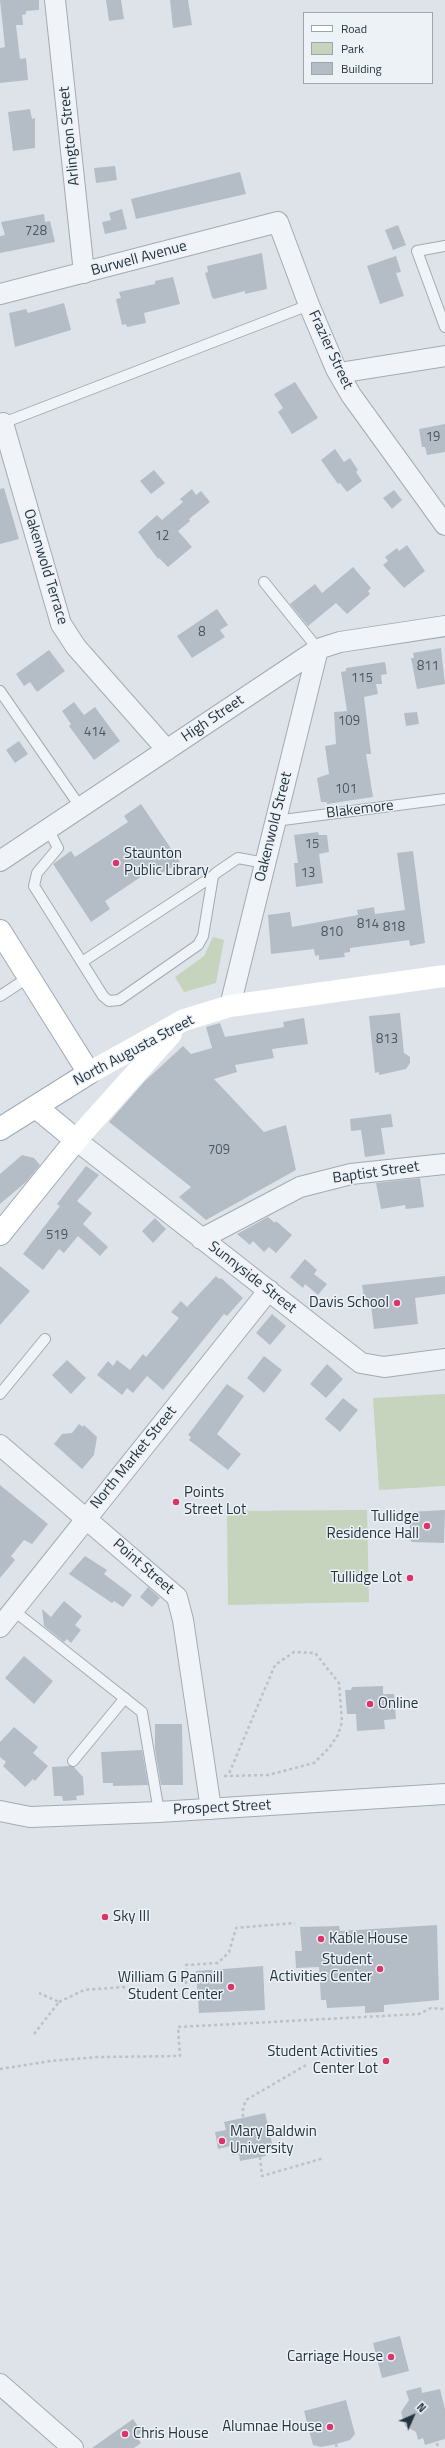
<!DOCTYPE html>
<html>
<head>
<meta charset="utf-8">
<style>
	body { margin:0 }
	#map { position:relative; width:445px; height:2448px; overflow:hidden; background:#dde3e9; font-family:"Titillium Web",sans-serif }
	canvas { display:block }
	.legend { position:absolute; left:303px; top:12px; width:130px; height:72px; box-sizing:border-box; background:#edf2f6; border:1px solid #9da6ae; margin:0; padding:5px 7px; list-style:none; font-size:12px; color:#253441 }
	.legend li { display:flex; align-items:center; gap:8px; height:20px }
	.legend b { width:20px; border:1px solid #9da6ae }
	.north { position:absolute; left:393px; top:2396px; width:40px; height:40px; -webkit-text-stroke:3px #edf2f6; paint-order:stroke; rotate:45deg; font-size:11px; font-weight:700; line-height:16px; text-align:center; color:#253441 }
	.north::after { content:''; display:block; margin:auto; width:14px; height:18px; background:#253441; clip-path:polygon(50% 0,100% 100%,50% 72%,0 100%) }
</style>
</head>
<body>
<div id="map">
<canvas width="445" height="2448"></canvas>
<ul class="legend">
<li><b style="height:5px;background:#fff"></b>Road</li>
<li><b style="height:11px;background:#c6d3bd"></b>Park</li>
<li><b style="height:11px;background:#b4bdc6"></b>Building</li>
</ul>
<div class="north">N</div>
</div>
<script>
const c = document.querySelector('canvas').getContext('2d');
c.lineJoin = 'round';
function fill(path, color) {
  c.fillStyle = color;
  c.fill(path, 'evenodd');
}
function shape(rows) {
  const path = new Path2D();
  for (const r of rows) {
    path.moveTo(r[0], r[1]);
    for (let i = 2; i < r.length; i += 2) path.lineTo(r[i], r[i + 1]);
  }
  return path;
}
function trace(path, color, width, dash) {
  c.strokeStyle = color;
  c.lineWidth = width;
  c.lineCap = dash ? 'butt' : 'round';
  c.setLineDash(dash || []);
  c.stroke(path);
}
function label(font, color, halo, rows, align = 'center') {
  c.font = font + ' "Titillium Web",sans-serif';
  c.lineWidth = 3;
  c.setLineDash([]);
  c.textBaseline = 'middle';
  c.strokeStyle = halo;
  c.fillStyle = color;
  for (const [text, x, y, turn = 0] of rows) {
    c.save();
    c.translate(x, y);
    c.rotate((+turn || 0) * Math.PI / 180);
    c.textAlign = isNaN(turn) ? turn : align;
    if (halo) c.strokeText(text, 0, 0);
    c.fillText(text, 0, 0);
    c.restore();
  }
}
fill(shape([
	[213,937,224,940,216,983,184,992,175,977,204,956],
	[445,1394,445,1486,379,1490,373,1398],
	[367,1510,369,1602,228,1605,227,1511]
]), '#c6d3bd');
fill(shape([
	[0,0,39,0,39,10,26,11,26,14,22,15,23,25,16,25,20,59,26,58,28,80,0,83,0,48,5,47],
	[106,0,121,0,124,19,109,21],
	[170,0,188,0,192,25,173,28],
	[30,109,32,119,35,118,35,148,13,151,8,112],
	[115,166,117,180,96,183,94,168],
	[240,172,246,194,136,219,131,199],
	[122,209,127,229,105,234,102,222,111,220,109,213],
	[44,214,45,222,50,221,55,242,0,253,0,236,5,235,1,222],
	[398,225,406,245,393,250,385,230],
	[262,253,267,289,245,294,245,291,214,299,212,297,205,273,208,272,207,266],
	[396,256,401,272,396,273,404,296,380,304,367,266],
	[173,277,180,304,144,313,146,323,127,327,126,324,122,325,116,299,121,298,119,292,155,284,155,281],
	[64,303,71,330,15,347,9,313,26,309,28,313],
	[295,382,318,418,292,434,278,412,283,408,274,394],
	[445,424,445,452,427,455,425,447,422,447,419,429],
	[335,449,344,462,350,458,358,470,356,472,362,481,347,492,340,483,338,484,321,460],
	[154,470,165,483,151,494,140,481],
	[4,488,19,539,0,544,0,489],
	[192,489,196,495,201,491,210,502,189,519,190,521,178,531,192,547,168,567,159,558,158,559,138,532,157,515,162,520,183,502,180,499],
	[394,490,402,500,392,509,383,498],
	[407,545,425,571,404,588,383,565,388,561,385,557,397,548,399,551],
	[353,567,371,588,368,591,370,594,347,614,336,603,308,626,290,604,315,584,322,593],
	[217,609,228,625,220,630,225,637,192,658,177,636],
	[441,648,445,684,417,689,411,658,414,658,413,653],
	[49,650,65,671,37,692,30,682,24,686,16,674],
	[385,662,387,674,381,675,382,684,376,684,378,694,364,697,371,754,366,754,373,797,327,804,327,802,321,802,317,778,329,774,325,746,336,744,334,712,347,711,341,672,346,671,346,668],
	[74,702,84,715,95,707,120,741,94,760,69,726,71,724,62,711],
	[417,712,419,724,406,726,404,713],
	[19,741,28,754,15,763,6,750],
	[141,804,180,862,162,873,157,866,105,901,110,909,91,922,53,864,71,851,75,857,128,822,124,816],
	[318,832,319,835,327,835,329,852,319,854,323,883,296,887,294,863,298,863,294,835],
	[413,851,425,943,410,946,409,940,350,948,350,952,344,953,345,957,319,960,319,955,315,956,314,949,271,954,268,915,290,912,292,927,358,915,357,910,374,907,375,914,405,910,397,853],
	[400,1013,404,1053,410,1057,410,1063,406,1069,379,1075,379,1072,375,1073,369,1016],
	[304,1018,308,1044,272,1049,274,1058,235,1065,237,1072,214,1079,264,1132,286,1125,296,1170,206,1220,179,1197,191,1187,109,1122,145,1081,183,1046,191,1054,212,1048,206,1027,220,1023,225,1037,284,1027,283,1022],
	[391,1114,393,1127,381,1128,385,1154,365,1157,361,1130,351,1131,350,1119],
	[22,1155,34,1158,40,1165,26,1182,0,1204,0,1174],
	[86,1166,99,1175,77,1201,92,1213,83,1224,108,1247,100,1256,78,1236,64,1253,59,1249,43,1270,23,1254,60,1206,57,1204],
	[420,1178,424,1207,406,1209,405,1205,381,1209,376,1183],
	[268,1217,275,1223,276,1221,292,1235,276,1253,269,1247,264,1252,253,1241,250,1245,237,1234],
	[155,1218,166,1229,153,1243,142,1231],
	[305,1259,317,1270,314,1274,327,1284,318,1295,305,1284,303,1288,290,1277],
	[0,1266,30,1291,0,1325],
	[216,1276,219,1279,221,1278,243,1298,227,1316,224,1314,163,1390,147,1376,133,1393,127,1388,122,1395,97,1375,108,1361,113,1366,117,1360,130,1370,143,1354,146,1357,179,1318,171,1312,181,1301,187,1307],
	[445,1276,445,1294,415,1298,418,1324,374,1329,371,1305,365,1305,362,1285],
	[272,1314,286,1326,270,1345,256,1333],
	[264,1356,282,1370,264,1393,247,1378],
	[67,1360,86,1378,71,1394,52,1375],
	[327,1364,343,1379,326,1398,310,1384],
	[227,1384,244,1396,217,1434,241,1454,228,1470,189,1440,191,1437,188,1435],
	[343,1398,358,1410,340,1432,325,1419],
	[79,1424,83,1427,84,1425,97,1437,94,1455,82,1469,54,1444,62,1434,72,1433],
	[0,1485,48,1524,32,1544,24,1540,11,1556,15,1560,0,1578],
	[445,1510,444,1543,411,1542,409,1512],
	[85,1556,107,1570,104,1574,132,1595,123,1607,114,1601,112,1603,69,1574],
	[148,1587,160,1598,152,1607,140,1597],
	[64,1601,82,1616,75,1625,81,1630,71,1643,67,1639,64,1642,44,1626,42,1609,51,1617],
	[24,1656,53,1681,34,1704,5,1678],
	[383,1686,383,1694,394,1694,396,1719,384,1720,385,1729,357,1731,356,1714,347,1714,345,1690,351,1690,352,1687],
	[155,1724,182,1724,183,1785,161,1785,155,1749],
	[14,1727,38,1747,33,1753,48,1766,35,1781,33,1779,25,1787,3,1766,6,1762,0,1757,0,1742],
	[142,1750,148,1785,113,1786,113,1783,103,1783,101,1752],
	[69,1766,74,1767,83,1777,84,1795,76,1796,77,1800,63,1801,62,1796,54,1796,52,1767],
	[437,1925,439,2000,384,2005,384,2012,365,2013,365,2006,327,2008,326,2000,321,2000,319,1967,296,1968,295,1951,302,1951,300,1927,339,1926,340,1931],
	[263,1966,265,2010,199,2013,196,1971],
	[265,2113,273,2147,264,2149,266,2156,240,2161,239,2154,232,2155,230,2146,218,2149,215,2132,226,2130,224,2122],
	[400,2336,409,2371,382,2378,373,2343],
	[421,2387,422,2393,440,2389,445,2409,445,2439,425,2445,423,2438,418,2440,416,2432,405,2426,401,2412,409,2400,406,2391],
	[346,2400,355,2434,350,2440,336,2444,321,2447,313,2445,304,2411],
	[133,2419,142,2432,136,2436,141,2443,134,2448,92,2448]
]), '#b4bdc6');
const lane = shape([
	[445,246,417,251,445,327],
	[3,423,309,305],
	[264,582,318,649],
	[0,691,81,808],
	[275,821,445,799],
	[48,829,58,848,37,873,34,886,103,996,109,1001,119,1000,198,945,203,936,213,876,216,873,238,858,265,863],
	[82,962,213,876],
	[0,996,29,977],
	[0,1394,45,1339],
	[13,1610,142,1712,159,1812],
	[73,1761,125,1698]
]);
const street = shape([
	[55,0,84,273],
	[0,294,278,222,309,305,336,369,351,395,445,525],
	[339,373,445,356],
	[0,424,3,423,61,624,76,647,167,750],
	[0,861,318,649,340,642,445,626],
	[230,1006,318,649],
	[76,1140,361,1363,384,1367,445,1359],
	[201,1239,300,1187,351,1174,445,1164],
	[0,1445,177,1597,183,1620,211,1809],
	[0,1627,269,1290],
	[0,1811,30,1817,159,1812,445,1794],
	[0,2384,73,2448]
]);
const primary = shape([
	[0,931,89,1073,0,1129],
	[0,1234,76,1140,36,1107]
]);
trace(lane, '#a2abb3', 12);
trace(street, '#a2abb3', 22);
trace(primary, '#9baab5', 24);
trace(shape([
	[224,1776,228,1776,268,1775,314,1763,329,1748,338,1735,342,1722,339,1683,315,1653,294,1652,275,1665,228,1776],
	[59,2002,84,1990,123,1987,154,1994,186,1991,186,1965,218,1963,229,1952,236,1928,295,1923],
	[34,2034,59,2002,39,1993],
	[0,2069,51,2061,98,2057,180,2056,178,2027,419,2014,431,2008,445,2009],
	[243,2117,243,2108,246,2100,308,2064],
	[260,2157,262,2176,324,2158],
	[437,2443,438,2448],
	[336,2444,337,2448]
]), '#bbc1c8', 2.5, [3, 3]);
trace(lane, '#f0f3f7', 10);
trace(street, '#f0f3f7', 20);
trace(shape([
	[89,1073,184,1020,230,1006,445,976],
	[76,1140,171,1034]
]), '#fff', 22);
trace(primary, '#fff', 22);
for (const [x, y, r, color] of [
	[116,863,4,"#db3468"],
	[397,1303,4,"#db3468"],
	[176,1502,4,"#db3468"],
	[427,1526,4,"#db3468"],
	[410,1578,4,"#db3468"],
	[370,1704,4,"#db3468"],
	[105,1917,4,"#db3468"],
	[321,1939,4,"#db3468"],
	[380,1969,4,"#db3468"],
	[231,1987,4,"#db3468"],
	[386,2061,4,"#db3468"],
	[222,2141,4,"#db3468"],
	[391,2357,4,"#db3468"],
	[330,2427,4,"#db3468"],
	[125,2434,4,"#db3468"]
]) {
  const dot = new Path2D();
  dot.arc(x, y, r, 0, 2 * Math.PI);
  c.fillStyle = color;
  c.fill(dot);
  trace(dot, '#edf2f6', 1.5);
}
label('13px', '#495662', null, [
	["728",36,232],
	["19",433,438],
	["12",162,537],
	["8",202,633],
	["811",428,667],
	["115",362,679],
	["109",349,722],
	["414",95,733],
	["101",346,790],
	["15",312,845],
	["13",308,874],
	["814",368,925],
	["818",394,928],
	["810",332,933],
	["813",387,1040],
	["709",219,1151],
	["519",57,1236]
]);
label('15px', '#253441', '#edf2f6', [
	["Arlington Street",70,136,-96],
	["Burwell Avenue",139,259,-15],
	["Frazier Street",330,350,65],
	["Oakenwold Terrace",45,567,73],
	["High Street",213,719,-34],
	["Blakemore",360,810,-7],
	["Oakenwold Street",274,827,-76],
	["North Augusta Street",134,1051,-28],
	["Baptist Street",376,1173,-8],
	["Sunnyside Street",252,1278,38],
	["North Market Street",134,1458,-51],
	["Point Street",143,1567,41],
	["Prospect Street",222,1808,-3]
]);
label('15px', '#253441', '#edf2f6', [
	["Staunton",124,854,"left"],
	["Public Library",124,871,"left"],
	["Davis School",389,1303],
	["Points",184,1493,"left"],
	["Street Lot",184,1510,"left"],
	["Tullidge",419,1517],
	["Residence Hall",419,1534],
	["Tullidge Lot",402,1578],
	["Online",378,1704,"left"],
	["Sky III",113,1917,"left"],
	["Kable House",329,1939,"left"],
	["Student",372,1960],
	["Activities Center",372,1977],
	["William G Pannill",223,1978],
	["Student Center",223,1995],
	["Student Activities",378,2052],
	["Center Lot",378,2069],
	["Mary Baldwin",230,2132,"left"],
	["University",230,2149,"left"],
	["Carriage House",383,2357],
	["Alumnae House",322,2427],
	["Chris House",133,2434,"left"]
], 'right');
</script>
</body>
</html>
